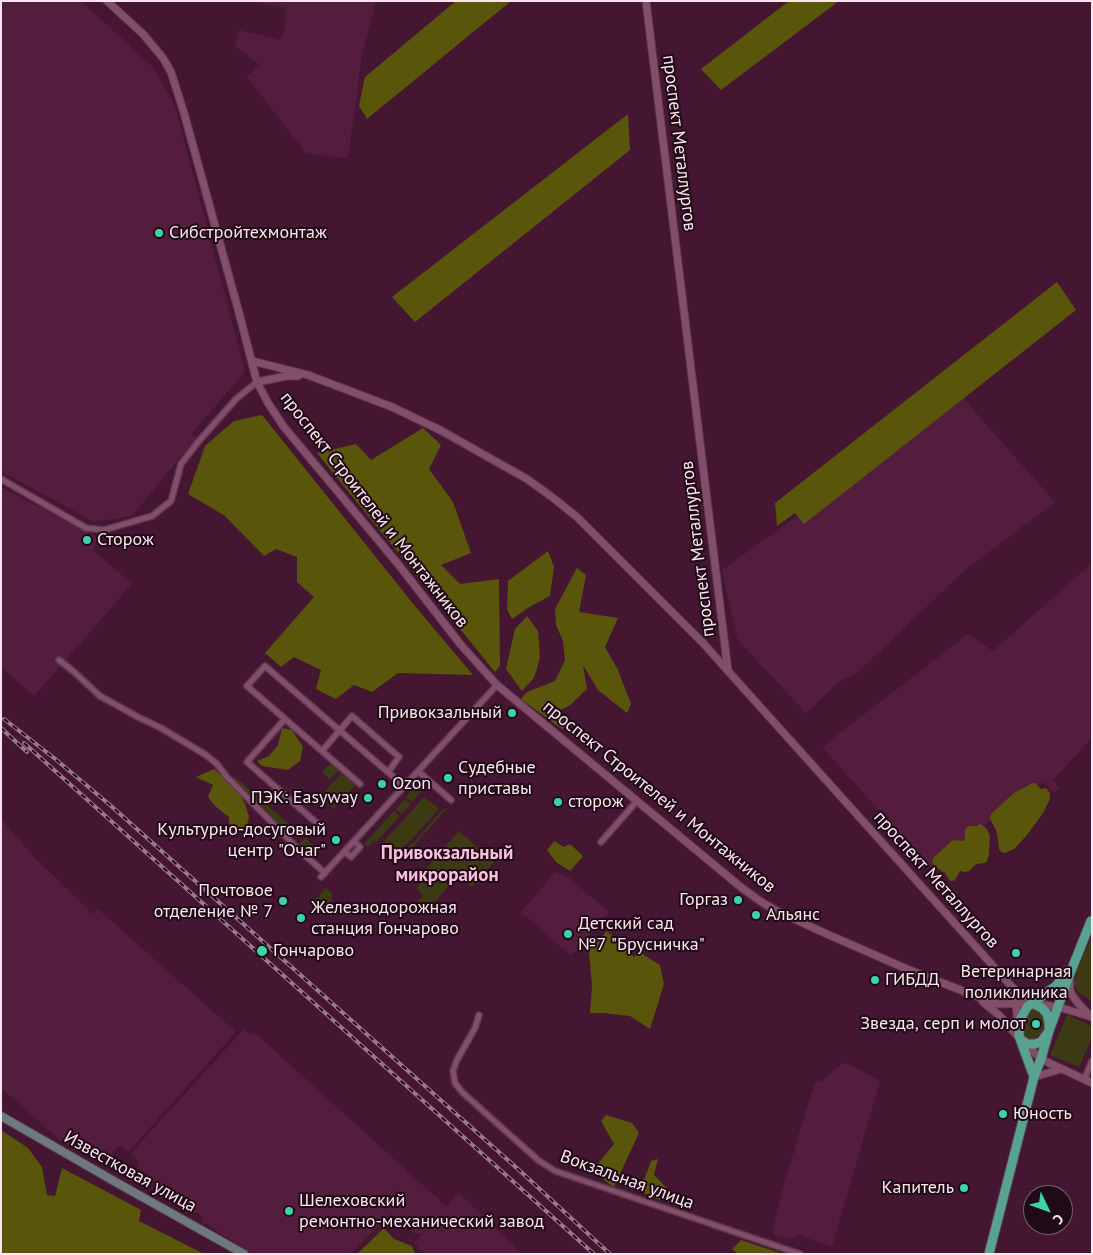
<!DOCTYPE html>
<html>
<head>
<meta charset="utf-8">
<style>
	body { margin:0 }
	#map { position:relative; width:1093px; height:1255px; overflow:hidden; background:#451632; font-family:"PT Sans",sans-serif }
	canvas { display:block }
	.frame { position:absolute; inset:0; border:2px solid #fee4f1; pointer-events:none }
	.north { position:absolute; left:1023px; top:1185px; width:50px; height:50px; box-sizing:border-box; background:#1f0b16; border:1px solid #78626e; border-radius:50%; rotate:132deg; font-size:14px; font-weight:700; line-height:20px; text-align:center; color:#fee4f1 }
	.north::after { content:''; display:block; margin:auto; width:18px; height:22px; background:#3cd4a4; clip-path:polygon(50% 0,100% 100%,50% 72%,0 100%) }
</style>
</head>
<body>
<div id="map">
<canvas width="1093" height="1255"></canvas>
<div class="frame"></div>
<div class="north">С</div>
</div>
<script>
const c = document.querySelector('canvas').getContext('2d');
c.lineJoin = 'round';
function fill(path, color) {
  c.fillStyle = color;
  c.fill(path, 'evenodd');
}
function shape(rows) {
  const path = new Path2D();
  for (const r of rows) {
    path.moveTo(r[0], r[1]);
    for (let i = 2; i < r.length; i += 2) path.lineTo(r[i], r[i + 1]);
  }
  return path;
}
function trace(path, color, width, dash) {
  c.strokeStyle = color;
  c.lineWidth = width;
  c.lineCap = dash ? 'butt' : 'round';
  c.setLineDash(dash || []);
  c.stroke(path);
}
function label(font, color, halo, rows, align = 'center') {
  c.font = font + ' "PT Sans",sans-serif';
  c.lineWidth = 4;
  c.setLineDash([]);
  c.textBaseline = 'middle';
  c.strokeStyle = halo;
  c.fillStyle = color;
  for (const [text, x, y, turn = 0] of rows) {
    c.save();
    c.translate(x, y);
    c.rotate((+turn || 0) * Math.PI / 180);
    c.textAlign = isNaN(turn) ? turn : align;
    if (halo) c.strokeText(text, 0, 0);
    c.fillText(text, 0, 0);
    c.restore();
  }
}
fill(shape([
	[1,1,81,1,154,68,175,106,245,372,192,433,196,438,132,516,94,522,1,471],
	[251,1,376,1,362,55,348,159,306,153,247,77,260,65,235,46,239,30,280,40,285,28,286,8],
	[962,397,1055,502,964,571,857,673,840,681,806,713,737,639,722,570],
	[1,487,98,538,93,550,132,584,34,696,1,667],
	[1092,563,1092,738,1053,780,1059,788,1054,793,1043,782,1003,810,930,867,822,747,968,634,993,651],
	[1,819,37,860,93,914,98,909,236,1032,128,1152,120,1145,108,1157,94,1145,87,1150,80,1144,74,1151,64,1142,63,1143,1,1088],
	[555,872,568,877,609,912,571,956,521,912],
	[244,1029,250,1035,255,1033,447,1207,459,1193,522,1254,425,1254,414,1243,424,1233,415,1234,391,1214,350,1254,253,1254,201,1221,203,1217,192,1210,189,1213,138,1167,141,1163,131,1153],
	[843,1063,851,1065,880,1081,832,1247,800,1235,791,1239,772,1234,784,1184,805,1114,816,1081,820,1082]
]), '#541d3d');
fill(shape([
	[331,763,339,770,330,780,322,772],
	[341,773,355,785,334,809,320,797],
	[234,776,290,825,284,830,234,778],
	[415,787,421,792,412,802,406,797],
	[424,797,439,809,411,840,390,858,386,855,387,853,385,850,385,849,381,845],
	[405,799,411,804,401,814,396,809],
	[446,808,447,808,396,866,392,860,415,841,442,810],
	[394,811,400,816,377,841,373,841,368,847,364,844],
	[459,831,494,862,472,887,458,875,426,912,416,903,423,895,416,888,428,875,424,871],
	[305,838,316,848,310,854,299,844],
	[326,888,332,893,332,917,314,901],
	[1092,937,1092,1001,1078,992,1074,983,1078,966],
	[1033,1009,1042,1013,1044,1021,1042,1032,1032,1041,1025,1039,1022,1034,1025,1017,1029,1011],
	[1067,1015,1092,1026,1092,1037,1079,1067,1050,1055]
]), '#3c3a12');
fill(shape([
	[456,1,511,1,367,119,359,106,365,77],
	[789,1,839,1,721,90,701,69],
	[628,114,630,150,415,322,392,297],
	[1057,282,1076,310,804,524,795,513,777,526,775,503],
	[262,415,415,606,473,675,398,673,372,692,354,685,336,699,316,689,321,670,294,657,281,667,265,653,314,597,297,582,297,557,276,549,264,556,225,516,188,494,205,446,234,421],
	[423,428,441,445,429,469,453,502,471,553,441,565,460,584,499,579,500,666,495,672,317,453,356,444,371,460],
	[548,551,554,567,550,596,531,606,512,619,507,609,508,581],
	[577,568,586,575,579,612,618,618,605,647,618,670,631,704,627,713,598,690,583,665,587,689,569,706,559,711,571,725,562,729,521,699,527,692,555,681,565,660,563,641,556,625,555,609],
	[527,616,538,631,540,658,534,678,522,691,506,669,515,629],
	[282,728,292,730,303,747,300,761,288,770,262,766,257,761,269,756,278,745],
	[214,769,239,792,245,804,249,817,246,829,237,831,229,823,229,817,215,806,208,797,213,785,196,777],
	[1033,783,1035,783,1041,789,1046,788,1050,793,1050,799,1043,813,1027,835,1014,849,1005,853,1001,852,999,849,998,840,996,830,990,819,991,814,1014,793],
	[980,824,982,825,987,829,990,836,989,855,987,861,985,863,976,864,969,871,965,872,960,871,955,880,952,881,950,881,945,873,935,867,932,862,934,857,953,840,963,841,965,838,965,831,966,828,970,826,976,826],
	[554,841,564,847,570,844,583,856,570,871,556,862,547,850],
	[607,931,634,957,639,952,660,965,664,984,650,1029,630,1016,604,1013,590,1013,592,986,589,950],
	[606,1115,632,1123,639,1133,614,1187,604,1180,597,1165,614,1144,601,1121],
	[1,1130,28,1148,42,1167,47,1195,55,1196,62,1168,141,1210,139,1221,204,1254,1,1254],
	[658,1159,654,1175,685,1206,657,1199,640,1191,651,1161],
	[384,1228,394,1239,412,1246,415,1254,357,1254],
	[741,1240,783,1254,738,1254,732,1249]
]), '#59560b');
const minor = shape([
	[1,479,86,528,104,530,152,516,171,501,181,464,198,442,236,399,257,382],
	[59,660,73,671,100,696,138,717,161,728,206,755,217,764,226,776,301,852,325,873],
	[285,719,247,762,319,825],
	[322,751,352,716,399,757,388,772],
	[418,771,451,800],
	[360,784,247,686,265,666,404,786],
	[601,842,637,801],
	[345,852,351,857,360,847,354,841],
	[321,877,497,685],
	[479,1015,475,1028,457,1060,453,1071,455,1083,462,1092,538,1160,555,1171,800,1254],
	[1084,1080,1092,1061]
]);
const tertiary = shape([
	[107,1,143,34,163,58,171,72,184,113,238,309,257,382,268,403,284,427,398,564,461,645,497,685,742,888,763,903,779,912,829,935,907,969,991,1002,999,1004,1032,1003,1058,1007,1092,1017],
	[646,1,728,671,1012,987,1032,1003],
	[252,361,308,375,392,407,440,430,527,479,552,497,577,517,704,644,728,671],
	[257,382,287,376,298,376],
	[1070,981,1070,990,1072,995,1078,1003,1091,1017],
	[1012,987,1016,1005,1018,1023],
	[983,1002,1000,1016,1020,1039,1041,1059,1092,1083],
	[1034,1077,1061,1069]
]);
const secondary = shape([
	[1,1116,112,1180,244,1254]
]);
const primary = shape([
	[1020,1039,1027,1044,1035,1044,1041,1042,1049,1031,1049,1023,1047,1014,1042,1008,1032,1003],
	[1034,1077,1019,1036,1020,1020,1027,1007,1056,986,1061,980,1066,971],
	[989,1254,1034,1077,1041,1059,1049,1031,1071,971,1091,921]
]);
trace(minor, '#5c374e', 8);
trace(tertiary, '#5c374e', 9);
trace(secondary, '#5c374e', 10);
trace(primary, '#5c374e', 11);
trace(minor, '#834e6a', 5);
trace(tertiary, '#834e6a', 7);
trace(secondary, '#6d797d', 8);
trace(primary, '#57a390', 9);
const rail = shape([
	[4,719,54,758,110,805,519,1170,610,1254],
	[1,728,27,752],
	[24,743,594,1254]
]);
trace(rail, '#9d788d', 4);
trace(rail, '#1f0b16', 2, [5.5]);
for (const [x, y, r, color] of [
	[159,233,5,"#3cd4a4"],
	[87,540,5,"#3cd4a4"],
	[512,713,5,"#3cd4a4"],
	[448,778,5,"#3cd4a4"],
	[382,784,5,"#3cd4a4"],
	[368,798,5,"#3cd4a4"],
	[558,802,5,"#3cd4a4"],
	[336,840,5,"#3cd4a4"],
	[738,900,5,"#3cd4a4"],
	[283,901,5,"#3cd4a4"],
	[756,915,5,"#3cd4a4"],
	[301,918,5,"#3cd4a4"],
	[568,934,5,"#3cd4a4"],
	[262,951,6,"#3cd4a4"],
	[1016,953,5,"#3cd4a4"],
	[875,980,5,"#3cd4a4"],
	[1036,1024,5,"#3cd4a4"],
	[1003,1114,5,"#3cd4a4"],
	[964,1188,5,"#3cd4a4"],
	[289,1211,5,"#3cd4a4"]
]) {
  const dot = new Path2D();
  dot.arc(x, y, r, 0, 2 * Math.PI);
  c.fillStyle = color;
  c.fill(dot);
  trace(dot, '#1f0b16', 2);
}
label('18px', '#fee4f1', '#1f0b16', [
	["проспект Металлургов",679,143,83],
	["проспект Строителей и Монтажников",374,510,52],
	["проспект Металлургов",698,549,-97],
	["проспект Строителей и Монтажников",659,797,39],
	["проспект Металлургов",936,880,48],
	["Известковая улица",130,1172,29],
	["Вокзальная улица",627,1180,20]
]);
label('18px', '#fee4f1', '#1f0b16', [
	["Сибстройтехмонтаж",169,233],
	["Сторож",97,540],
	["Привокзальный",502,713,"right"],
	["Судебные",458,768],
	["приставы",458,789],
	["Ozon",392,784],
	["ПЭК: Easyway",358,798,"right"],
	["сторож",568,802],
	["Культурно-досуговый",326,830,"right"],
	["центр \"Очаг\"",326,851,"right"],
	["Почтовое",273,891,"right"],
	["отделение № 7",273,912,"right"],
	["Горгаз",728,900,"right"],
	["Железнодорожная",311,908],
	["станция Гончарово",311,929],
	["Альянс",766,915],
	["Детский сад",578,924],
	["№7 \"Брусничка\"",578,945],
	["Гончарово",273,951],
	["Ветеринарная",1016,972,"center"],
	["поликлиника",1016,993,"center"],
	["ГИБДД",885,980],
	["Звезда, серп и молот",1026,1024,"right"],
	["Юность",1013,1114],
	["Капитель",954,1188,"right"],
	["Шелеховский",299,1201],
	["ремонтно-механический завод",299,1222]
], 'left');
label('bold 19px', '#fcbfde', '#1f0b16', [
	["Привокзальный",447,854],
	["микрорайон",447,876]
]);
</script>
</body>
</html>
